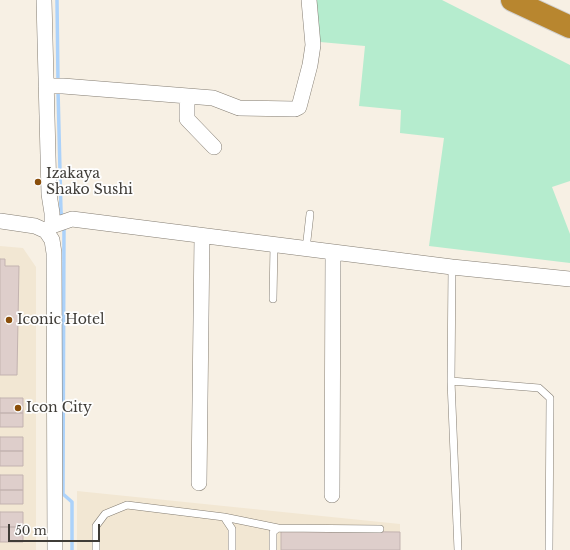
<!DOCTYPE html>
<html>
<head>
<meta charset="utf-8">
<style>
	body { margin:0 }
	#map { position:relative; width:570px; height:550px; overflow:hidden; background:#f7f0e4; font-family:"Libre Baskerville",serif }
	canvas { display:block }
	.scale { position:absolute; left:8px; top:524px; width:92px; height:18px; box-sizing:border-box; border:2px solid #3f3c37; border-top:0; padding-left:5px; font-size:12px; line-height:14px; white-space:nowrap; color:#3f3c37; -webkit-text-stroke:3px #fefefe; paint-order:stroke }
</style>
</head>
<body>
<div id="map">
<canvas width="570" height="550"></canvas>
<div class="scale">50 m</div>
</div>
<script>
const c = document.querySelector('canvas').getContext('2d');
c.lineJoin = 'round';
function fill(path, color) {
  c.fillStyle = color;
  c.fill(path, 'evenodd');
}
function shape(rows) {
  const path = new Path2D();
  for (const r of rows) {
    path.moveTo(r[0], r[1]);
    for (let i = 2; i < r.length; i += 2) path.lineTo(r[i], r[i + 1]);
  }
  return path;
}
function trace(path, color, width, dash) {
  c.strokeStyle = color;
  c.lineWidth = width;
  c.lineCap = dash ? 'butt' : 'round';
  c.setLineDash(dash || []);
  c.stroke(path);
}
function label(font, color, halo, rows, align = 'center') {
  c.font = font + ' "Libre Baskerville",serif';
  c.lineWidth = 3.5;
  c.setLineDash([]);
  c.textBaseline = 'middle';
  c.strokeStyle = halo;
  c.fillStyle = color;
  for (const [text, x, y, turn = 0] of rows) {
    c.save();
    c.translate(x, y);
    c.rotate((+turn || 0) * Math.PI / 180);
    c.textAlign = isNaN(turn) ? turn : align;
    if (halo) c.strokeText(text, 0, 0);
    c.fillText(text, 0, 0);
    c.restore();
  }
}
fill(shape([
	[0,246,23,248,36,267,36,550,0,550],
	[77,491,400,524,400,550,77,550]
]), '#f2e7d3');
fill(shape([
	[312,0,442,0,570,65,570,181,552,187,570,234,570,263,429,246,444,138,400,133,401,110,359,106,365,46,320,42]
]), '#b5ecce');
trace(shape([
	[57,0,58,82],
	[58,90,61,212,63,219],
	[64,225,63,494,72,502,72,550]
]), '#acd2fa', 3.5);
const building = shape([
	[0,259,5,259,5,266,19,266,17,375,0,375,0,259],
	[0,398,23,398,23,413,0,413,0,398],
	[0,413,23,413,23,427,0,427,0,413],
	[0,437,23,437,23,451,0,451,0,437],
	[0,451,23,451,23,466,0,466,0,451],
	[0,475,23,475,23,490,0,490,0,475],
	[0,490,23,490,23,504,0,504,0,490],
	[0,512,23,512,23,527,0,527,0,512],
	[0,527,23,527,23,542,0,542,0,527],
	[281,531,400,532,400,550,281,550,281,531]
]);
fill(building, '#dececb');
trace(building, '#c3b3b0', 1);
const lane = shape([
	[306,249,310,214],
	[452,267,451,381,458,550],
	[273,299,274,245],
	[451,381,539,388,550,398,549,550],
	[224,517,278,528],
	[96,550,96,526,105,514,127,505,224,517,232,529,232,550],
	[273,550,273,532,278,528,380,529]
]);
const street = shape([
	[44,0,49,194,52,213,52,226],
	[46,86,63,86,213,98,239,108,295,109,299,107,310,65,313,45,309,0],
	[187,96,187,119,214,147],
	[0,221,35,226,46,231,52,240,54,253,55,550],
	[46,231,52,226,72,219,452,267,570,279],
	[199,483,202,236],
	[332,495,333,252]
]);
const highway = shape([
	[512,0,570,27]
]);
trace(lane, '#847d72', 8);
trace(street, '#847d72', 16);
trace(highway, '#d1d0cf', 24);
trace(lane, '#fff', 7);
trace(street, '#fff', 15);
trace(highway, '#b8862f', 22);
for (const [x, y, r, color] of [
	[38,182,4,"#8a4f0b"],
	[9,320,4,"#8a4f0b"],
	[18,408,4,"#8a4f0b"]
]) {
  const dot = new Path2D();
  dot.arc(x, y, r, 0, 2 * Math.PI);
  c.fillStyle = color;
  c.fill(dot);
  trace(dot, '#fefefe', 1.5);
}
label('14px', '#3f3c37', '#fefefe', [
	["Izakaya",46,174],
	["Shako Sushi",46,190],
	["Iconic Hotel",17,320],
	["Icon City",26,408]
], 'left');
</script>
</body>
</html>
